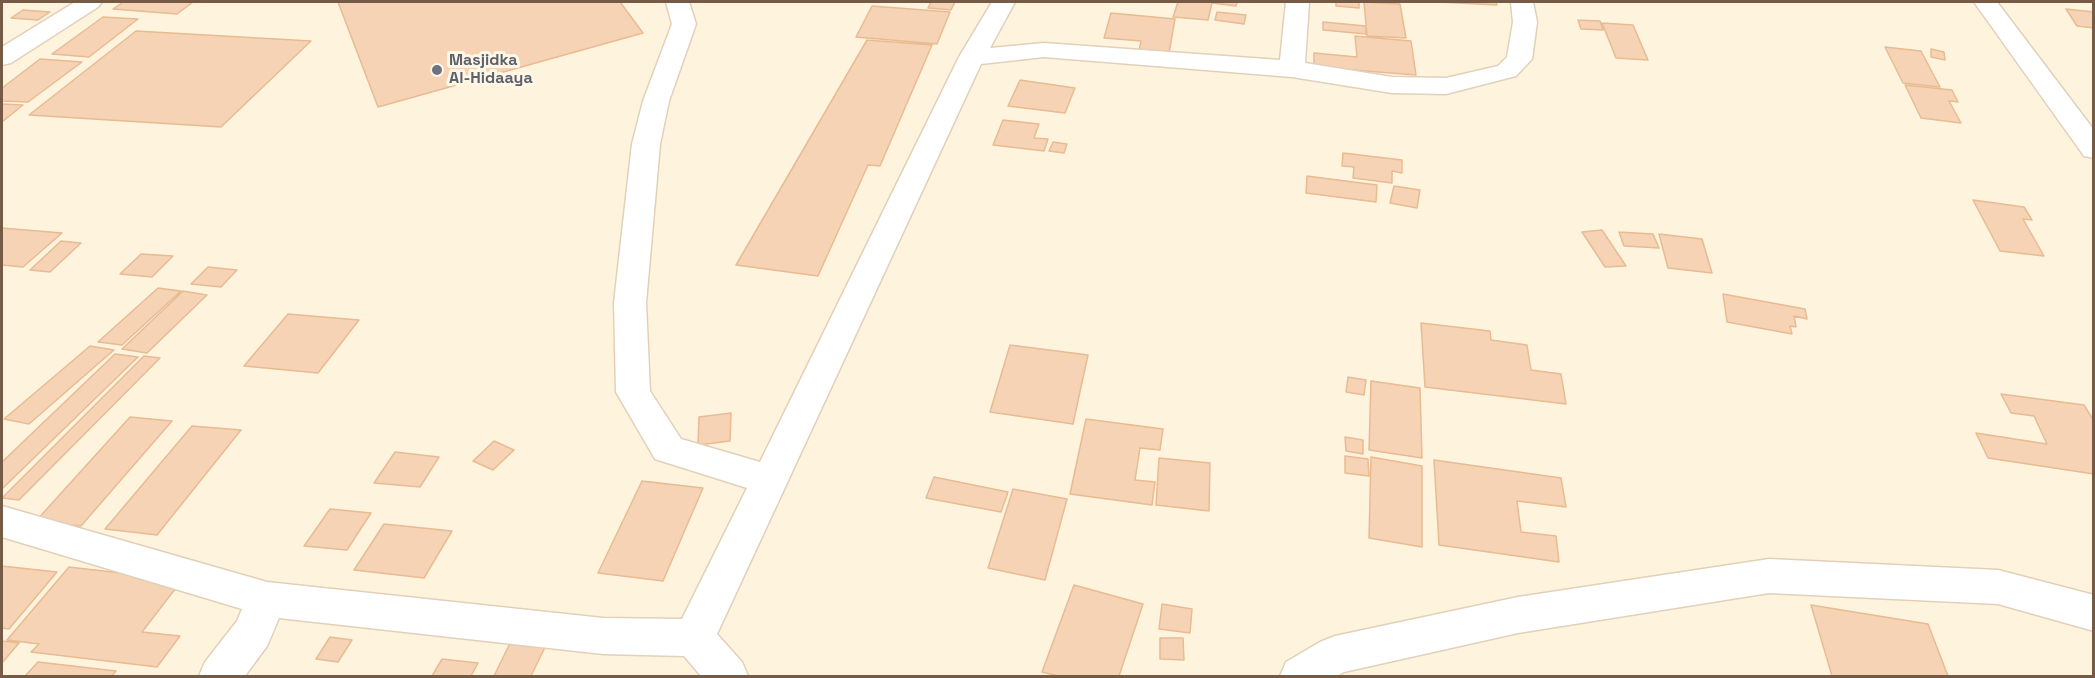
<!DOCTYPE html>
<html>
<head>
<meta charset="utf-8">
<style>
	body { margin:0 }
	#map { position:relative; width:2095px; height:678px; overflow:hidden; background:#fef4de; font-family:"Space Grotesk",sans-serif }
	canvas { display:block }
	.frame { position:absolute; inset:0; border:3px solid #755a45; pointer-events:none }
</style>
</head>
<body>
<div id="map">
<canvas width="2095" height="678"></canvas>
<div class="frame"></div>
</div>
<script>
const c = document.querySelector('canvas').getContext('2d');
c.lineJoin = 'round';
function fill(path, color) {
  c.fillStyle = color;
  c.fill(path, 'evenodd');
}
function shape(rows) {
  const path = new Path2D();
  for (const r of rows) {
    path.moveTo(r[0], r[1]);
    for (let i = 2; i < r.length; i += 2) path.lineTo(r[i], r[i + 1]);
  }
  return path;
}
function trace(path, color, width, dash) {
  c.strokeStyle = color;
  c.lineWidth = width;
  c.lineCap = dash ? 'butt' : 'round';
  c.setLineDash(dash || []);
  c.stroke(path);
}
function label(font, color, halo, rows, align = 'center') {
  c.font = font + ' "Space Grotesk",sans-serif';
  c.lineWidth = 6;
  c.setLineDash([]);
  c.textBaseline = 'middle';
  c.strokeStyle = halo;
  c.fillStyle = color;
  for (const [text, x, y, turn = 0] of rows) {
    c.save();
    c.translate(x, y);
    c.rotate((+turn || 0) * Math.PI / 180);
    c.textAlign = isNaN(turn) ? turn : align;
    if (halo) c.strokeText(text, 0, 0);
    c.fillText(text, 0, 0);
    c.restore();
  }
}
const building = shape([
	[123,2,193,2,177,14,113,9,123,2],
	[338,2,620,2,643,33,378,107,338,2],
	[931,2,955,2,951,10,928,8,931,2],
	[1178,2,1237,2,1236,6,1212,3,1208,20,1173,17,1178,2],
	[1336,2,1359,2,1359,8,1336,6,1336,2],
	[1364,2,1400,4,1406,38,1367,36,1364,2],
	[1438,2,1496,2,1497,5,1438,2],
	[872,6,950,12,937,44,856,37,872,6],
	[2066,9,2094,12,2094,28,2077,26,2066,9],
	[23,10,50,12,38,20,11,18,23,10],
	[1217,12,1246,15,1244,24,1215,20,1217,12],
	[1111,13,1175,19,1169,53,1139,51,1141,41,1104,38,1111,13],
	[103,17,138,19,89,57,52,54,103,17],
	[1578,20,1600,21,1603,30,1581,29,1578,20],
	[1323,22,1366,26,1366,34,1323,30,1323,22],
	[1602,23,1633,25,1648,60,1616,58,1602,23],
	[136,31,311,41,221,127,29,115,136,31],
	[1355,36,1411,41,1416,75,1314,67,1314,53,1357,57,1355,36],
	[867,40,932,45,880,166,868,165,818,276,736,265,867,40],
	[1885,47,1921,51,1940,87,1903,83,1885,47],
	[1931,49,1944,52,1945,60,1931,57,1931,49],
	[40,59,82,62,28,102,2,101,2,88,40,59],
	[1020,80,1075,88,1065,113,1008,106,1020,80],
	[1905,85,1952,90,1958,102,1949,101,1961,123,1921,118,1905,85],
	[2,104,23,105,2,122,2,104],
	[1003,120,1039,124,1034,138,1048,139,1044,151,993,145,1003,120],
	[1053,142,1067,144,1064,153,1049,151,1053,142],
	[1343,153,1402,160,1402,173,1392,171,1392,183,1353,178,1354,167,1342,166,1343,153],
	[1307,176,1377,185,1376,202,1306,193,1307,176],
	[1394,186,1420,190,1417,208,1390,203,1394,186],
	[1973,200,2024,207,2032,220,2023,219,2044,256,2000,251,1973,200],
	[2,228,62,233,23,267,2,265,2,228],
	[1602,230,1626,266,1605,267,1582,232,1602,230],
	[1619,232,1653,234,1659,248,1624,246,1619,232],
	[1659,234,1702,239,1712,273,1668,268,1659,234],
	[61,241,81,243,50,272,30,270,61,241],
	[141,254,173,256,152,277,120,274,141,254],
	[208,267,237,270,221,287,191,284,208,267],
	[158,288,181,291,122,345,98,342,158,288],
	[183,291,207,295,147,353,122,349,183,291],
	[1723,294,1805,309,1807,319,1794,316,1796,327,1790,326,1792,334,1727,322,1723,294],
	[288,314,359,320,318,373,244,366,288,314],
	[1421,323,1490,331,1491,340,1527,345,1531,370,1561,374,1566,404,1425,387,1421,323],
	[1010,345,1088,355,1073,424,990,412,1010,345],
	[90,346,114,350,29,424,4,419,90,346],
	[115,354,138,357,2,489,2,462,115,354],
	[144,356,160,358,19,500,2,498,144,356],
	[1348,377,1366,380,1364,395,1346,392,1348,377],
	[1371,381,1420,388,1422,458,1369,450,1371,381],
	[2001,394,2084,405,2094,421,2094,474,1988,458,1976,433,2047,444,2034,416,2011,413,2001,394],
	[731,413,730,441,698,445,699,417,731,413],
	[130,417,172,421,81,526,35,522,130,417],
	[1086,419,1163,429,1160,450,1140,448,1135,480,1155,482,1152,505,1070,494,1086,419],
	[192,426,241,430,157,535,105,529,192,426],
	[1345,437,1363,440,1363,454,1346,451,1345,437],
	[494,441,514,450,493,470,473,461,494,441],
	[395,452,439,457,420,487,374,483,395,452],
	[1345,456,1368,459,1369,476,1345,473,1345,456],
	[1371,457,1422,466,1422,547,1369,538,1371,457],
	[1159,458,1210,463,1209,511,1156,505,1159,458],
	[1434,460,1561,478,1566,507,1517,501,1521,532,1556,536,1559,562,1439,545,1434,460],
	[934,477,1008,492,1001,512,926,498,934,477],
	[642,481,703,488,663,581,598,573,642,481],
	[1013,489,1067,499,1045,580,988,568,1013,489],
	[330,509,371,513,347,550,304,546,330,509],
	[384,524,452,531,424,578,354,570,384,524],
	[2,566,57,572,9,629,2,628,2,566],
	[69,567,182,580,142,632,180,636,157,667,31,652,39,644,7,640,69,567],
	[1074,585,1143,604,1119,676,1058,676,1042,672,1074,585],
	[1162,604,1192,609,1190,633,1159,629,1162,604],
	[1811,605,1928,624,1948,676,1832,676,1811,605],
	[515,633,550,637,531,676,494,676,515,633],
	[330,637,352,640,338,662,316,659,330,637],
	[1160,638,1183,638,1184,660,1160,659,1160,638],
	[2,641,19,643,2,663,2,641],
	[442,659,478,663,471,676,432,676,442,659],
	[38,662,116,671,112,676,25,676,38,662]
]);
fill(building, '#f5d3b4');
trace(building, '#e8bb93', 1.5);
const minor = shape([
	[75,2,102,2,98,7,11,63,2,65,2,47,75,2],
	[666,2,689,2,696,24,669,101,660,144,646,303,650,391,681,439,760,462,959,57,992,2,1015,2,990,48,1044,43,1280,60,1286,2,1309,2,1305,63,1392,77,1446,78,1498,66,1507,57,1513,22,1511,2,1533,2,1537,22,1532,59,1516,76,1446,94,1392,93,1292,77,1044,57,981,64,717,634,742,662,748,676,701,676,684,656,603,654,279,618,267,646,245,676,199,676,205,662,237,621,242,609,2,537,2,506,267,582,603,618,682,619,747,488,655,459,616,392,614,303,632,144,643,101,672,24,666,2],
	[1974,2,1997,2,2094,130,2094,158,2084,156,1974,2],
	[1769,559,1998,570,2094,595,2094,631,1998,604,1769,593,1518,633,1344,672,1337,676,1280,676,1286,662,1320,642,1335,636,1518,597,1769,559]
]);
trace(minor, '#e2d0ba', 3);
fill(minor, '#fff');
for (const [x, y, r, color] of [
	[437,70,6,"#6b7280"]
]) {
  const dot = new Path2D();
  dot.arc(x, y, r, 0, 2 * Math.PI);
  c.fillStyle = color;
  c.fill(dot);
  trace(dot, '#fff7e5', 2);
}
label('bold 16px', '#5b616d', '#fff7e5', [
	["Masjidka",449,61],
	["Al-Hidaaya",449,79]
], 'left');
</script>
</body>
</html>
